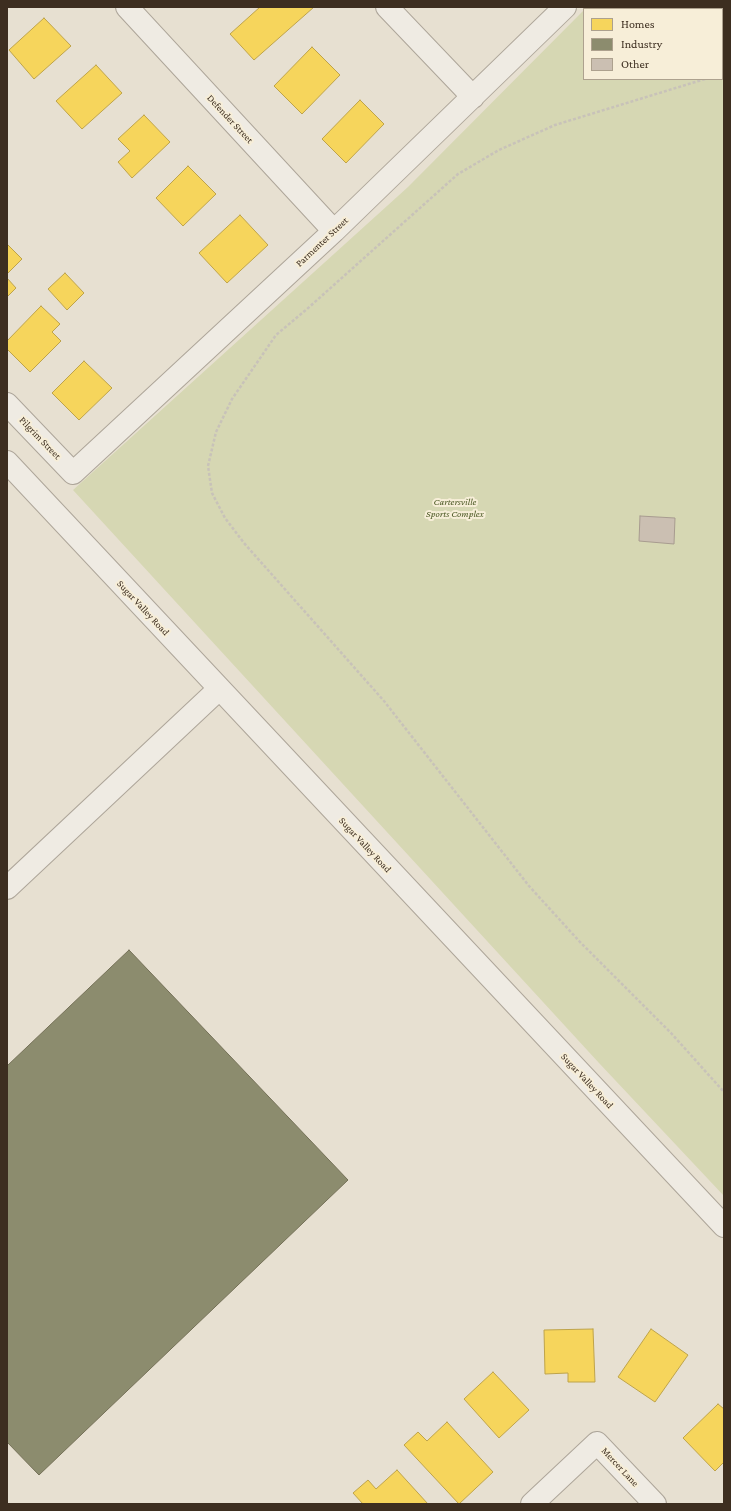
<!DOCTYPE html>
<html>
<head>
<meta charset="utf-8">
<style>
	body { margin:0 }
	#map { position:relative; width:731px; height:1511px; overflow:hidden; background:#e7e0d1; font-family:"Crimson Pro",serif }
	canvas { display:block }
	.frame { position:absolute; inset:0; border:8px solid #3d2e20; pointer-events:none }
	.legend { position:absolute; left:583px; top:8px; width:140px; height:72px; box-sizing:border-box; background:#f7eed8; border:1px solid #ada18e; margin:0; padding:5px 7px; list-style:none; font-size:12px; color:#3d2e20 }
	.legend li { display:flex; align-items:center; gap:8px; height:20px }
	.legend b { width:20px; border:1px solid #ada18e }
</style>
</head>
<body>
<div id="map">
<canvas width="731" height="1511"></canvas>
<div class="frame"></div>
<ul class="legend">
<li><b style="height:11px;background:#f6d55c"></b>Homes</li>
<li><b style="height:11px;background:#8c8c6e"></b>Industry</li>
<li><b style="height:11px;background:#cbbfb2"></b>Other</li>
</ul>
</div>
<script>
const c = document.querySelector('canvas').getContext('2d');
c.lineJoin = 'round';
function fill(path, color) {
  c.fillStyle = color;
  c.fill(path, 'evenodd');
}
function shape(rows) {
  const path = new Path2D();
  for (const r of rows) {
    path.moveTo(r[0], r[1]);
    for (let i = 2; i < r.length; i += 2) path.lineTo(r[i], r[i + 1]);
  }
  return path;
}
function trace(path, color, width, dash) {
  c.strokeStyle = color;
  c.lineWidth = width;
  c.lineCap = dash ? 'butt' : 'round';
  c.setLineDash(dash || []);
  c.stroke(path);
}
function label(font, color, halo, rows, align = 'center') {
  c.font = font + ' "Crimson Pro",serif';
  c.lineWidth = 4;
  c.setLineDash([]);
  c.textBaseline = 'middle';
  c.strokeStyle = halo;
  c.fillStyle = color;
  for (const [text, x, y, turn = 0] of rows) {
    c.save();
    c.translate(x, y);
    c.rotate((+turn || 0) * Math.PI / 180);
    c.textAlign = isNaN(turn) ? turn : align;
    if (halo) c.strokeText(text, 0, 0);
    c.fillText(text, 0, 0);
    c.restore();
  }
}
fill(shape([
	[588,7,724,7,724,1196,599,1063,73,490,408,187,584,10,584,79,722,79,722,9,585,9]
]), '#d6d7b3');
const homes = shape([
	[260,7,314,7,254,60,230,34,260,7],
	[44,18,71,46,34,79,9,50,44,18],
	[312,47,340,75,302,114,274,86,312,47],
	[96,65,122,93,82,129,56,101,96,65],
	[360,100,384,124,346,163,322,139,360,100],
	[144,115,170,142,132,178,118,162,130,151,118,139,144,115],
	[188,166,216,194,183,226,156,198,188,166],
	[240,215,268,245,227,283,199,253,240,215],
	[7,244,22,259,7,274,7,244],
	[65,273,84,293,67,310,48,289,65,273],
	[7,278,16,288,7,297,7,278],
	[41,306,60,324,52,332,61,341,30,372,7,349,7,341,41,306],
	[84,361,112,388,79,420,52,393,84,361],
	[593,1329,595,1382,568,1382,568,1373,545,1374,544,1330,593,1329],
	[651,1329,688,1355,655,1402,618,1377,651,1329],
	[493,1372,529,1410,499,1438,464,1399,493,1372],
	[718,1404,724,1409,724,1462,715,1471,683,1438,718,1404],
	[447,1422,493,1472,459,1504,404,1445,418,1432,427,1441,447,1422],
	[397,1470,428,1504,363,1504,353,1493,368,1480,376,1489,397,1470]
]);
fill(homes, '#f6d55c');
trace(homes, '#bea34a', 1);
const industry = shape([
	[129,950,348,1180,39,1475,7,1442,7,1066,129,950]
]);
fill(industry, '#8c8c6e');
trace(industry, '#747057', 1);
const building = shape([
	[640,516,675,518,674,544,639,541,640,516]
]);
fill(building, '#cbbfb2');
trace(building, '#a89c90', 1);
const minor = shape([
	[127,7,334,231],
	[387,7,473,97],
	[7,404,73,473,334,231,565,7],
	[7,462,724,1226],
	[7,888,219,689],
	[532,1504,597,1443,655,1504]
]);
trace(minor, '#ada599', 24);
trace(shape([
	[722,74,724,74],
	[705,79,555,125,499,150,458,174,307,309,276,335,232,399,216,432,208,466,212,493,225,518,244,543,384,701,529,886,580,942,671,1033,724,1092]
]), '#c8c2b9', 2.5, [3, 2]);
trace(minor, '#efebe3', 22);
label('10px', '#3d2e20', '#f7eed8', [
	["Defender Street",230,119,47],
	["Parmenter Street",322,242,-43],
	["Pilgrim Street",40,438,46],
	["Sugar Valley Road",143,608,47],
	["Sugar Valley Road",365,845,47],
	["Sugar Valley Road",587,1081,47],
	["Mercer Lane",620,1467,47]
]);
label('italic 10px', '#4d5a26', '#f7eed8', [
	["Cartersville",455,502],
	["Sports Complex",455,514]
]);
</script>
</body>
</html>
